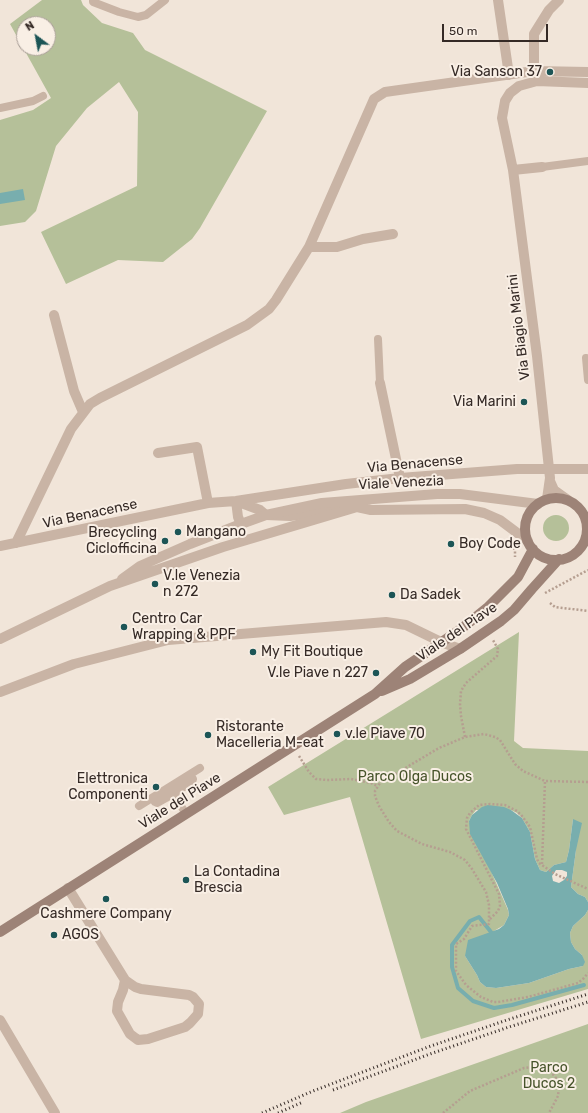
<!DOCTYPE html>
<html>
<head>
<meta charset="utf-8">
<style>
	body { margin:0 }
	#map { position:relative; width:588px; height:1113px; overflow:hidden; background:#f1e5d9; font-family:Rubik,sans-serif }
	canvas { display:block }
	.north { position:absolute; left:16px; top:16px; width:40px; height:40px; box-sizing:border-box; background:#f9efe5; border:1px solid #aba099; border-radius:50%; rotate:328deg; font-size:11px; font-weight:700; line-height:16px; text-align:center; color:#352a26 }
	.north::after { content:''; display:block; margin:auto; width:14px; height:18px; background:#1c5556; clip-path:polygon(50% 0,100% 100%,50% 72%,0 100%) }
	.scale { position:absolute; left:442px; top:24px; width:106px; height:18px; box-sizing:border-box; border:2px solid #352a26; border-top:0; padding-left:5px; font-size:12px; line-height:14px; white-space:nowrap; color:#352a26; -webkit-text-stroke:3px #f9efe5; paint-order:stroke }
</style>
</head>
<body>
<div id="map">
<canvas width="588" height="1113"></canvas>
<div class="north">N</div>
<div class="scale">50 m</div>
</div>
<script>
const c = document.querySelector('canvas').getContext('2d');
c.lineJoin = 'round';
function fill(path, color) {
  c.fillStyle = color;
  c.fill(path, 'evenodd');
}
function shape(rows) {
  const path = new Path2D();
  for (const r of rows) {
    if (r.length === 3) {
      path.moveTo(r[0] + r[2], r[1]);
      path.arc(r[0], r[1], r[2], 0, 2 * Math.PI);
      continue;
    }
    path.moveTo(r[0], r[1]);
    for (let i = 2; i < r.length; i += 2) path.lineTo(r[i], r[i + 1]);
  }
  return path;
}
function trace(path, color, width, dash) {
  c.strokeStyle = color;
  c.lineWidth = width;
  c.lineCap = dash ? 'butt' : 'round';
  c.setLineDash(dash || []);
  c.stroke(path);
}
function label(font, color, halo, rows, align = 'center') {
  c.font = font + ' Rubik,sans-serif';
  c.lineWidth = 4;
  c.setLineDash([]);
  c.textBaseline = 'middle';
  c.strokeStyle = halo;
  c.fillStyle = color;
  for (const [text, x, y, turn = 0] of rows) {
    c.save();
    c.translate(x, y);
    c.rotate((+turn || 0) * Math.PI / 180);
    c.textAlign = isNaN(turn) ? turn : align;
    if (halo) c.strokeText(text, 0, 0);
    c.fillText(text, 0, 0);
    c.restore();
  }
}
fill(shape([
	[42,0,81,0,83,5,102,23,133,33,145,50,267,111,200,228,192,239,163,262,118,260,66,284,41,232,137,186,138,112,119,82,87,108,56,146,36,211,25,222,0,226,0,120,33,110,51,98,10,24],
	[24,24,48,24,48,48,24,48],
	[556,528,13],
	[519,632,514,741,523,748,588,751,588,902,585,897,578,894,571,887,576,850,573,819,569,850,566,862,554,865,546,872,540,870,535,859,530,832,522,818,517,813,511,810,476,810,472,815,469,821,508,910,509,915,504,925,494,931,465,956,477,975,480,982,486,987,496,988,529,983,569,969,583,966,582,955,575,949,571,942,570,933,573,926,585,915,588,910,588,989,421,1039,350,797,284,815,268,787],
	[588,1024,588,1113,340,1113,366,1102]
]), '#b5c099');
fill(shape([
	[23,189,25,200,0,204,0,193],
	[488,805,504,807,511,810,522,818,530,832,535,859,540,870,546,872,554,865,566,862,569,850,573,819,582,823,576,850,571,887,578,894,585,897,588,902,588,910,585,915,573,926,570,933,571,942,575,949,582,955,585,962,583,966,569,969,529,983,496,988,486,987,480,982,477,975,465,956,468,940,499,929,504,925,509,915,508,909,497,883,470,834,469,821,472,815,482,807],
	[556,870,562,870,567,872,567,876,564,880,559,883,553,881,552,876]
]), '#78aeae');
trace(shape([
	[491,932,479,917,470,921,452,945,452,967,458,988,473,1001,494,1008,512,1005,584,985]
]), '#78aeae', 4);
trace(shape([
	[512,544,515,551,515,557],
	[545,593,588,570],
	[550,603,555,607,588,611],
	[465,737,461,716,460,704,461,691,466,683,497,656,498,649,493,640],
	[299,756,309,772,316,779,327,780,351,779,371,783,377,786],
	[588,782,545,781,523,771,515,764,500,740,495,737,484,734,465,737,439,748,380,783,375,791,375,796,379,806,389,822,397,831,422,844,450,852,465,860,472,869,486,892,489,905,489,924,472,926,464,939,456,944,456,971,466,985,481,997,493,1002,498,1002,528,997,578,983,584,978,588,973],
	[542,864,545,781],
	[490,919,498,911,500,906,499,894,466,829,467,818,470,813,479,805,490,804,505,805,517,811,522,816,530,827,537,859,539,863,555,874,588,889],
	[443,1113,470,1091,524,1068,533,1067,543,1068,551,1072,556,1078,559,1086,558,1096,549,1113]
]), '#b59e90', 2.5, [2, 2]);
trace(shape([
	[93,0,93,2,119,12,138,17,146,15,165,0],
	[0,108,33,101,43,96],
	[542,167,588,161],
	[378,339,380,383],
	[586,358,588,380],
	[173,793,186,814],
	[152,798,155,802,157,803,166,798,192,782,193,779,190,775],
	[139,806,200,768]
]), '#c9b4a5', 8);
trace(shape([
	[498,0,509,75],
	[534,71,588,72],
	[513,170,542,167],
	[309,247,337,247,363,239,393,234],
	[54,315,74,391,83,412],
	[380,383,400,478],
	[158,453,197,447,208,503],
	[550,481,554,490,568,500],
	[547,499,550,478,537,356,513,170,502,118,505,101,510,93,519,86,537,81,588,83],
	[241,524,238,517,236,501,260,510,266,515,290,516,340,509],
	[16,543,71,429,90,404,100,398,247,325,269,309,276,300,309,247,374,99,385,92,534,71,534,34,549,10,559,0],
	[0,546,208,503,236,501,346,484,400,478,517,469,588,469],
	[0,692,74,664,168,640,386,622,406,625,441,642,460,649],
	[68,888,125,980],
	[125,980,135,987,141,989,189,995,193,997,199,1004,198,1014,190,1023,185,1027,148,1039,138,1040,130,1034,117,1011,118,1002,123,990,125,980],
	[0,1020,55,1113]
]), '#c9b4a5', 10);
trace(shape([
	[122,579,140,566,190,544,241,524,266,515,322,503,437,494,460,494,538,504],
	[0,639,110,586,223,547,357,507,371,510,465,509,484,513,500,520,528,541]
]), '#c9b4a5', 10);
trace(shape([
	[556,529,31],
	[382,691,410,679,460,649,501,621,514,610,532,589,559,559],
	[0,932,375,694,405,667,461,629,487,608,518,577,533,549]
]), '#9d8377', 10);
trace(shape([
	[333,1090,430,1054,509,1027,588,1002],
	[262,1113,313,1091,428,1047,507,1020,588,994],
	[278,1113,303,1102]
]), '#352a26', 3, [1, 3]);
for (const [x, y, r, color] of [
	[550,72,4,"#1c5556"],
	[524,402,4,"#1c5556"],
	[178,532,4,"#1c5556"],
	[165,541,4,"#1c5556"],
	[451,544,4,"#1c5556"],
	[155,584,4,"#1c5556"],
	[392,595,4,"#1c5556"],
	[124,627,4,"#1c5556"],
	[253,652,4,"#1c5556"],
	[376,673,4,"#1c5556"],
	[337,734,4,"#1c5556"],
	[208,735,4,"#1c5556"],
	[156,787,4,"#1c5556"],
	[186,880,4,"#1c5556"],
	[106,899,4,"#1c5556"],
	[54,935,4,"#1c5556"]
]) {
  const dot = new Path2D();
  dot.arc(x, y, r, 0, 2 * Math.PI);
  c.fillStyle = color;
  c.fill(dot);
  trace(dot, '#f9efe5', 1.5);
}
label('14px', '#352a26', '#f9efe5', [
	["Via Sanson 37",542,72,"right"],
	["Via Marini",516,402,"right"],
	["Mangano",186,532],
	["Brecycling",157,533,"right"],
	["Ciclofficina",157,549,"right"],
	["Boy Code",459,544],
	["V.le Venezia",163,576],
	["n 272",163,592],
	["Da Sadek",400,595],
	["Centro Car",132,619],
	["Wrapping & PPF",132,635],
	["My Fit Boutique",261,652],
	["V.le Piave n 227",368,673,"right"],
	["Ristorante",216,727],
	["Macelleria M-eat",216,743],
	["v.le Piave 70",345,734],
	["Elettronica",148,779,"right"],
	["Componenti",148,795,"right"],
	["La Contadina",194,872],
	["Brescia",194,888],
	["Cashmere Company",106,914,"center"],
	["AGOS",62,935]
], 'left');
label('14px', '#352a26', '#f9efe5', [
	["Via Biagio Marini",519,327,-97],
	["Via Benacense",415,464,-5],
	["Viale Venezia",401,483,-3],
	["Via Benacense",90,514,-12],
	["Viale del Piave",457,632,-34],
	["Viale del Piave",180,801,-32]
]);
label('14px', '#46532a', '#f9efe5', [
	["Parco Olga Ducos",415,777],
	["Parco",549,1068],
	["Ducos 2",549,1084]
]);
</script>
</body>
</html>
